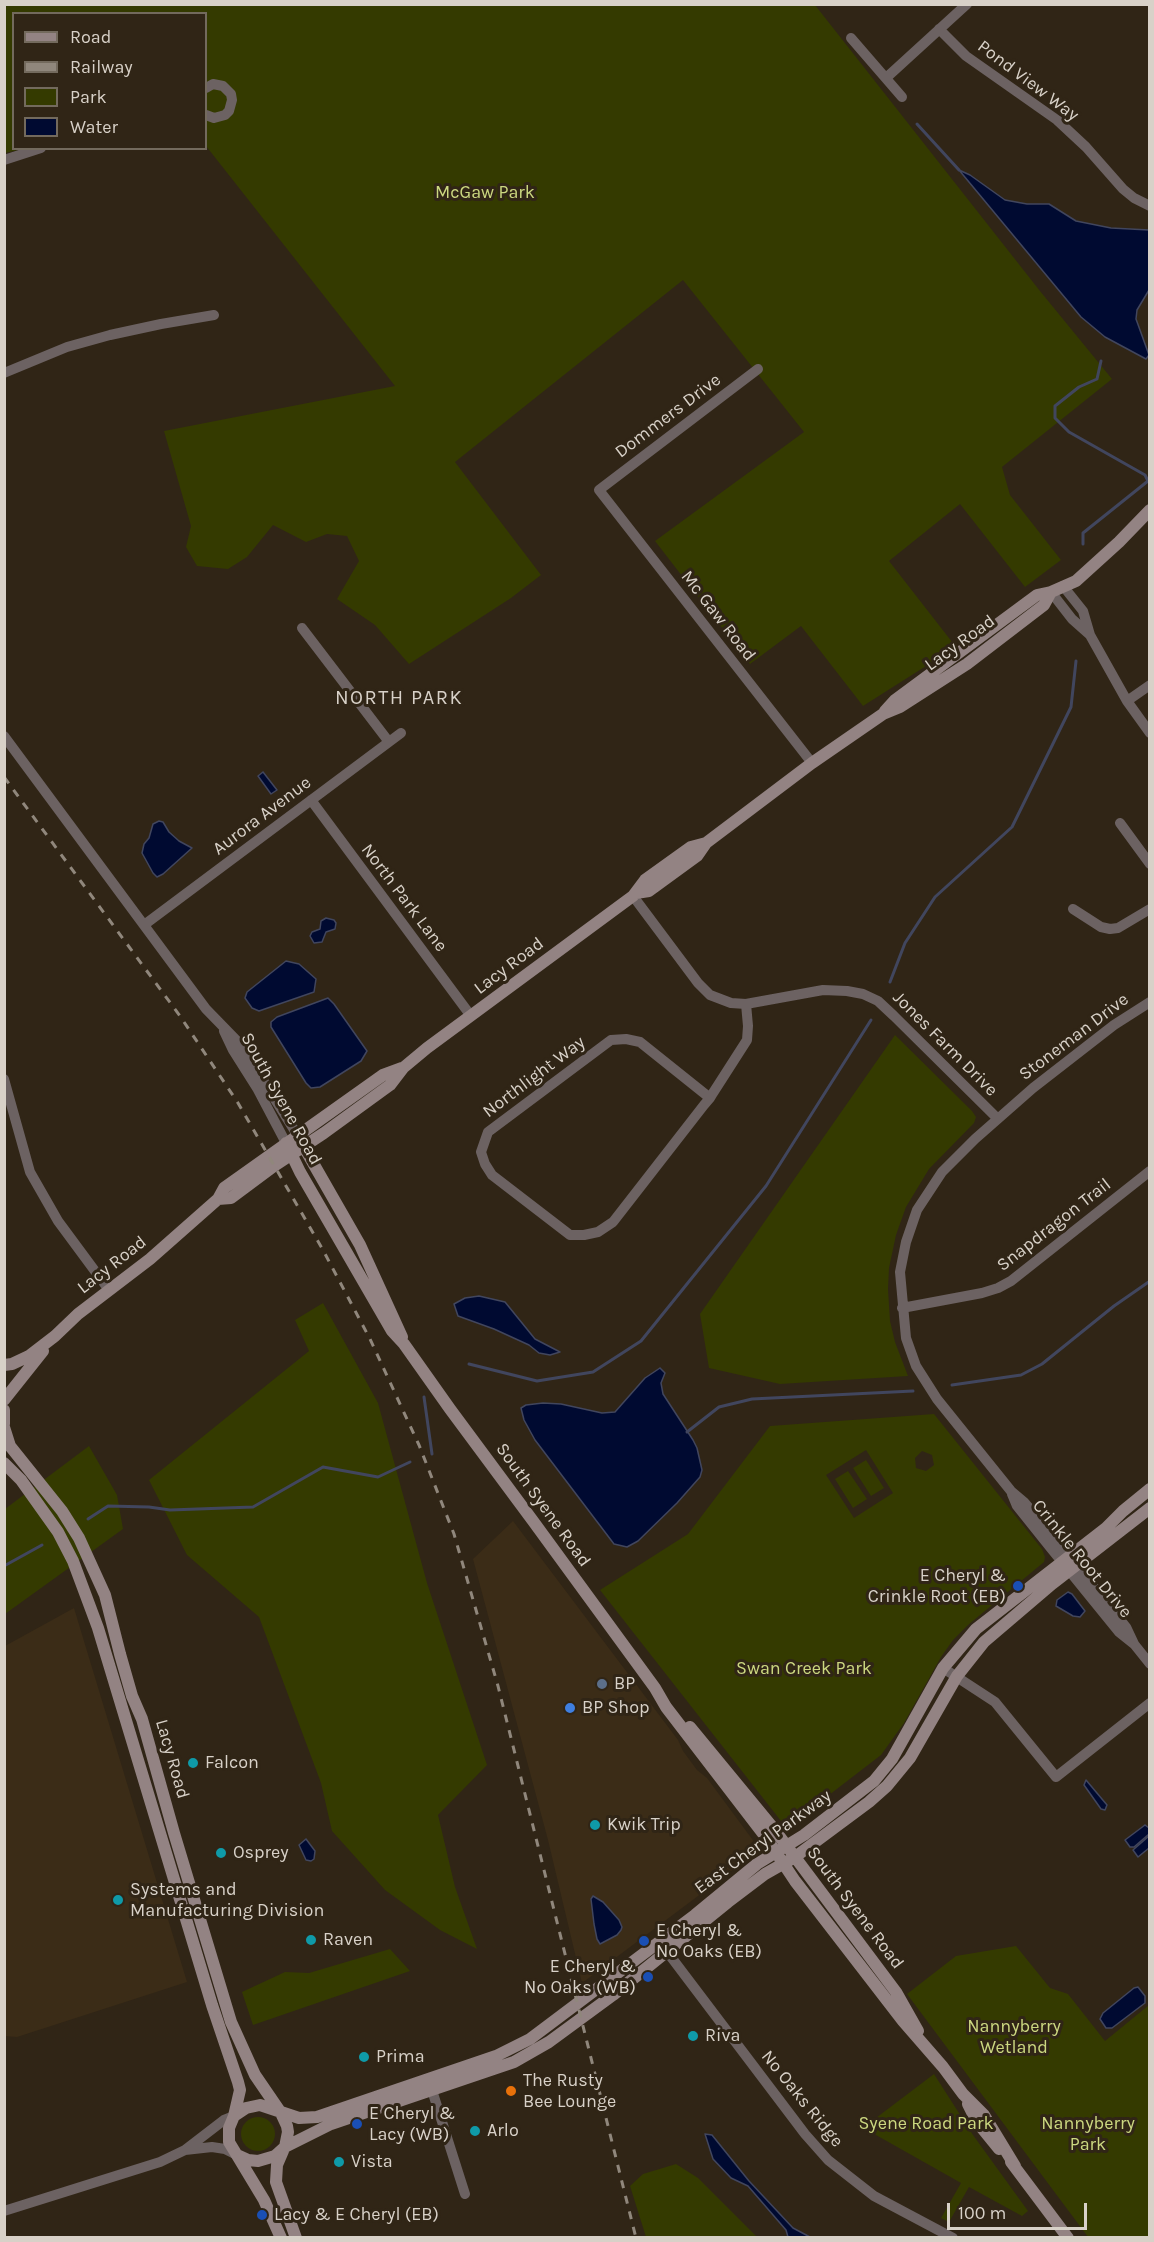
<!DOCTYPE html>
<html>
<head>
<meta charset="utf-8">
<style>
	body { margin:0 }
	#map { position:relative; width:1154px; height:2242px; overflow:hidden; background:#302516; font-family:Karla,sans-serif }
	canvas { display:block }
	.frame { position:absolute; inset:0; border:6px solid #d8d1c8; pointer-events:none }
	.legend { position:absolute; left:12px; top:12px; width:195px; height:138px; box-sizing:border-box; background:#302516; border:2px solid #736a5d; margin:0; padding:8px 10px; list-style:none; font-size:18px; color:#d8d1c8 }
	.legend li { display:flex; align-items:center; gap:12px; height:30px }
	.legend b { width:30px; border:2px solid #736a5d }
	.scale { position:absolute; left:947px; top:2203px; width:140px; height:27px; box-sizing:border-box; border:3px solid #d8d1c8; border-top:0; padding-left:8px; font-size:18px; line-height:21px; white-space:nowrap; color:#d8d1c8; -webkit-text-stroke:4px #302516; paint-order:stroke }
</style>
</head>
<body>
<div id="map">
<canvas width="1154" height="2242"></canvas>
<div class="frame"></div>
<ul class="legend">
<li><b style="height:8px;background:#938383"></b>Road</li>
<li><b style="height:8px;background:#90877c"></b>Railway</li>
<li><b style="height:16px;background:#343a00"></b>Park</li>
<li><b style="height:16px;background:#000a31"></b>Water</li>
</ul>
<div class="scale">100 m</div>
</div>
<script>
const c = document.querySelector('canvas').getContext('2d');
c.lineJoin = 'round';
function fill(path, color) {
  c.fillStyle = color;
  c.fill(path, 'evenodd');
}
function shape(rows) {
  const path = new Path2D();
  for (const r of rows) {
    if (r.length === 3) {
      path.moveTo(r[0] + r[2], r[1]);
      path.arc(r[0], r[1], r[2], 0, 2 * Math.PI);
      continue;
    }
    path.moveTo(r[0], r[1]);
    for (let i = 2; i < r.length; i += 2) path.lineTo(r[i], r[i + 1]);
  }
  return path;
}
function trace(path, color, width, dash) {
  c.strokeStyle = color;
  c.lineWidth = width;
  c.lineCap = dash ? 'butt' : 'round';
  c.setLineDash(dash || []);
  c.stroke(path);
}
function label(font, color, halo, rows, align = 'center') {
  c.font = font + ' Karla,sans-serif';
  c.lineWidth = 6;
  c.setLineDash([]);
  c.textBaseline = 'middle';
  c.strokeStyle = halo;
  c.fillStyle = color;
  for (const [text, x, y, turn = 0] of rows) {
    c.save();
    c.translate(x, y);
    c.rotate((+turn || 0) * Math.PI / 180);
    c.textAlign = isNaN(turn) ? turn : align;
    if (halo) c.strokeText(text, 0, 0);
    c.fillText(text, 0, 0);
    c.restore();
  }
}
fill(shape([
	[513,1521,678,1740,683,1751,697,1770,707,1778,755,1843,754,1853,750,1857,582,1983,548,1840,473,1559],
	[74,1608,187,1982,17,2037,5,2036,5,1646]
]), '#3b2c17');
fill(shape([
	[5,5,815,5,1040,291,1112,379,1002,467,1010,495,1061,560,1025,587,960,504,889,561,956,647,863,706,801,626,750,664,655,541,804,432,683,280,455,462,541,575,511,598,409,664,375,625,337,599,359,561,347,536,327,534,306,542,273,525,247,557,228,569,197,566,186,547,191,526,164,431,395,386,206,146,206,14,14,14,14,148,22,149,5,153],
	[895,1035,972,1111,976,1117,974,1123,929,1169,906,1207,896,1235,889,1268,888,1289,890,1321,895,1342,908,1376,780,1384,709,1368,700,1314],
	[323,1303,378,1403,427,1583,487,1765,438,1815,455,1887,477,1949,440,1930,385,1890,332,1831,321,1783,259,1617,187,1555,149,1480,309,1351,295,1320],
	[934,1414,1042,1549,1045,1557,1044,1562,968,1625,953,1640,941,1657,904,1723,881,1755,794,1822,787,1824,781,1821,600,1590,688,1534,770,1426],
	[866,1450,893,1493,854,1518,826,1475],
	[922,1451,932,1455,934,1465,926,1471,916,1468,915,1458],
	[89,1446,117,1495,123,1529,5,1614,5,1509],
	[866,1460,884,1488,871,1496,853,1468],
	[848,1471,867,1499,853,1508,835,1479],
	[1016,1946,1050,1988,1068,1994,1105,2041,1149,2005,1149,2237,1088,2237,907,1994,956,1956],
	[390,1949,410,1971,253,2025,242,1992,285,1972,309,1973],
	[934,2074,973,2135,1028,2211,1022,2216,969,2187,949,2222,941,2218,961,2183,876,2135,868,2124],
	[258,2134,17],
	[676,2164,698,2178,757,2237,646,2237,630,2186,643,2174]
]), '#343a00');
const water = shape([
	[959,170,970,175,1005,200,1027,204,1049,204,1076,221,1111,228,1149,230,1149,290,1137,310,1136,319,1149,355,1146,359,1105,337,1081,317,959,170],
	[263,772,277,790,271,794,258,776,263,772],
	[159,821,163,822,169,832,179,841,192,848,163,874,157,877,153,873,142,853,144,844,149,838,153,824,159,821],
	[326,918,334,920,336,923,335,929,326,932,322,942,314,943,310,936,312,932,320,929,321,921,326,918],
	[286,961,299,964,316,979,314,992,259,1011,252,1008,245,998,247,992,286,961],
	[328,998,334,1004,367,1051,361,1061,320,1087,311,1088,306,1083,271,1027,271,1022,277,1017,328,998],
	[479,1296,505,1302,535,1339,560,1352,550,1355,539,1353,529,1345,494,1329,458,1316,454,1304,465,1298,479,1296],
	[660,1368,665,1373,661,1383,663,1394,693,1440,697,1448,702,1470,700,1477,677,1503,638,1541,627,1547,614,1544,535,1440,524,1420,521,1408,526,1405,543,1403,561,1404,602,1413,615,1412,645,1378,660,1368],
	[1068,1592,1072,1594,1085,1611,1080,1617,1073,1616,1056,1606,1057,1600,1068,1592],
	[1086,1780,1107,1805,1105,1810,1101,1809,1084,1785,1086,1780],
	[1145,1825,1149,1828,1149,1834,1134,1847,1130,1847,1125,1840,1145,1825],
	[1149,1836,1149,1848,1138,1857,1133,1850,1149,1836],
	[306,1839,315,1851,314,1859,311,1861,306,1860,299,1845,306,1839],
	[593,1896,603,1902,619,1920,622,1927,621,1930,617,1935,600,1944,597,1939,594,1924,591,1899,593,1896],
	[1138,1987,1145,1996,1145,2003,1112,2028,1106,2028,1100,2019,1103,2013,1134,1988,1138,1987],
	[705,2134,712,2135,749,2181,793,2228,810,2237,788,2237,786,2230,748,2186,731,2178,713,2159,705,2134]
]);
fill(water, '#000a31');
trace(water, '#41465e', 1.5);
trace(shape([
	[917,124,959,170],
	[1083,544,1083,533,1148,481,1145,475,1069,432,1055,418,1055,406,1079,387,1097,379,1101,361],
	[890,982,905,943,935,897,1012,827,1071,707,1076,661],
	[469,1364,537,1381,593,1372,641,1341,766,1186,871,1020],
	[952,1385,1021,1375,1042,1364,1114,1306,1150,1281],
	[424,1397,432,1454],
	[687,1432,719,1407,752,1399,913,1391],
	[88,1519,108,1506,149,1507,170,1510,253,1507,323,1467,378,1477,410,1462],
	[4,1566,42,1545]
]), '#41465e', 3);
trace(shape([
	[939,29,966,56,1057,120,1086,147,1123,189,1134,198,1150,206],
	[851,38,902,97],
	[886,78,967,4],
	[206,88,213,84,223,86,231,94,232,100,229,111,225,115,214,118,206,115],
	[4,160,41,148],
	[758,369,599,490,812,763],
	[4,373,67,347,110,335,161,324,214,315],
	[1063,586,1083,611,1090,635,1127,701,1150,733],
	[1051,592,1072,619,1090,635],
	[302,628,389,742],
	[1127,701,1150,685],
	[4,736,206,1009,241,1045,298,1136],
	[311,800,471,1016],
	[1120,823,1150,864],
	[633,896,698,983,710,995,731,1003,746,1004,823,990,847,991,863,994,878,1001,894,1016,997,1118],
	[1073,909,1101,927,1110,929,1118,928,1150,909],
	[144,925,401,733],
	[224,1031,233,1050,257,1088,286,1143],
	[4,1079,30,1172,58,1221,109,1290],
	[710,1098,640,1042,626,1039,611,1040,488,1132,481,1152,485,1164,492,1175,570,1235,584,1235,598,1232,613,1222,704,1105,710,1098,713,1093,747,1040,748,1026,746,1004],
	[902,1308,982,1293,998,1288,1011,1281,1150,1171],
	[1012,1494,1017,1506,1049,1546,1119,1632,1134,1644,1150,1664],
	[1134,1644,1126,1627,1059,1543,1024,1502,1011,1491,978,1450,937,1399,916,1366,906,1338,900,1272,906,1242,917,1210,942,1172,975,1139,1033,1088,1114,1025,1150,1002],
	[943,1668,995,1702,1056,1777,1150,1703],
	[662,1945,805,2134,828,2160,874,2196,953,2238],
	[430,2084,465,2194],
	[185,2150,212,2147,225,2149,237,2155],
	[4,2211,160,2162,185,2150,224,2120,234,2116]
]), '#6c6262', 10);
trace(shape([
	[885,711,895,700,1037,595,1051,592,1076,581,1119,542,1150,510],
	[636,893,649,891,697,856,706,843,812,763,883,714,900,707,967,664,1044,605,1051,592],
	[301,1142,360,1245,402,1337],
	[286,1143,300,1172,392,1331,404,1344,450,1409,533,1521,655,1688,666,1707,765,1836,795,1881,903,2021,943,2067,963,2094,984,2115,1015,2166],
	[218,1199,231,1198,274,1166,324,1133,390,1085,403,1068,427,1048,633,896,645,880,691,847,706,843],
	[4,1365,12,1364,29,1356,55,1336,78,1314,150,1259,218,1199,224,1188,383,1075,402,1068],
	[4,1400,43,1351],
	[4,1410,4,1424],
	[4,1427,10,1446,62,1511,79,1538,105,1595,120,1654,132,1696,142,1719,174,1833,231,2022,255,2075,281,2113,287,2126,288,2132,285,2147,275,2156,258,2161,248,2160,237,2155],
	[4,1463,21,1480,58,1532,73,1561,98,1628,212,2005,238,2082,240,2090,234,2116],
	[690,1727,774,1829,896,1992,918,2031],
	[968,2104,977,2122,999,2149],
	[285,2147,331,2124,514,2062,549,2042,613,1995,728,1902,765,1874,795,1857,869,1802,887,1786,910,1758,957,1676,984,1642,1052,1584,1150,1508],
	[283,2151,277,2165,276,2182,296,2238],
	[1011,2162,1068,2238],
	[281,2238,264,2200,229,2142,229,2128,234,2116,246,2108,260,2105,299,2118,317,2117,496,2056,530,2039,695,1915,757,1864,804,1835,874,1781,892,1759,943,1668,976,1629,1106,1528,1123,1511,1150,1489]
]), '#938383', 12);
trace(shape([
	[4,777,180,1016,238,1103,323,1250,370,1339,419,1445,454,1534,498,1686,636,2238]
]), '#90877c', 3, [8, 8]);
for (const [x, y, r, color] of [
	[1018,1586,6,"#1a4fb4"],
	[602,1684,6,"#5c6f8a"],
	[570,1708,6,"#3f7fe0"],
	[193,1763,6,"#0f9aa8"],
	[595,1825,6,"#0f9aa8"],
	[221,1853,6,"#0f9aa8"],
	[118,1900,6,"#0f9aa8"],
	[311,1940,6,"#0f9aa8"],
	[644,1941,6,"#1a4fb4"],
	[648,1977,6,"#1a4fb4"],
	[693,2036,6,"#0f9aa8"],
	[364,2057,6,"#0f9aa8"],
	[511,2091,6,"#e8710a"],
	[357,2124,6,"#1a4fb4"],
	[475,2131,6,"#0f9aa8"],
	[339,2162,6,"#0f9aa8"],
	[262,2215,6,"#1a4fb4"]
]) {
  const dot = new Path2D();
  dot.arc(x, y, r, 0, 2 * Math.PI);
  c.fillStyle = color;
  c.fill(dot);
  trace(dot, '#302516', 2);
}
label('18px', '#d8d1c8', '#302516', [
	["Pond View Way",1028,81,37],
	["Dommers Drive",668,416,-37],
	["Mc Gaw Road",718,616,52],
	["Lacy Road",960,643,-36],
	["Aurora Avenue",262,816,-37],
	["North Park Lane",404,898,53],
	["Lacy Road",509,966,-37],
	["Stoneman Drive",1074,1037,-37],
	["Jones Farm Drive",945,1044,45],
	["Northlight Way",534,1077,-37],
	["South Syene Road",281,1099,61],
	["Snapdragon Trail",1054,1225,-38],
	["Lacy Road",112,1265,-38],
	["South Syene Road",543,1505,54],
	["Crinkle Root Drive",1082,1559,51],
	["Lacy Road",172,1759,74],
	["East Cheryl Parkway",763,1842,-36],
	["South Syene Road",855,1908,53],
	["No Oaks Ridge",802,2099,51]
]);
label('18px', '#ccd880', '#302516', [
	["McGaw Park",485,193],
	["Swan Creek Park",804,1669],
	["Nannyberry",1014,2027],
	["Wetland",1014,2048],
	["Syene Road Park",926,2124],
	["Nannyberry",1088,2124],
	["Park",1088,2145]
]);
label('18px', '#d8d1c8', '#302516', [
	["E Cheryl &",1006,1576,"right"],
	["Crinkle Root (EB)",1006,1597,"right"],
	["BP",614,1684],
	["BP Shop",582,1708],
	["Falcon",205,1763],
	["Kwik Trip",607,1825],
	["Osprey",233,1853],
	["Systems and",130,1890],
	["Manufacturing Division",130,1911],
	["E Cheryl &",656,1931],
	["No Oaks (EB)",656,1952],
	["Raven",323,1940],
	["E Cheryl &",636,1967,"right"],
	["No Oaks (WB)",636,1988,"right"],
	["Riva",705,2036],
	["Prima",376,2057],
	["The Rusty",523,2081],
	["Bee Lounge",523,2102],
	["E Cheryl &",369,2114],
	["Lacy (WB)",369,2135],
	["Arlo",487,2131],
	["Vista",351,2162],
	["Lacy & E Cheryl (EB)",274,2215]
], 'left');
c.letterSpacing = '1.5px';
label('20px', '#d8d1c8', '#302516', [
	["NORTH PARK",399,698]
]);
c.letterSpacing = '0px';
</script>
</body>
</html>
